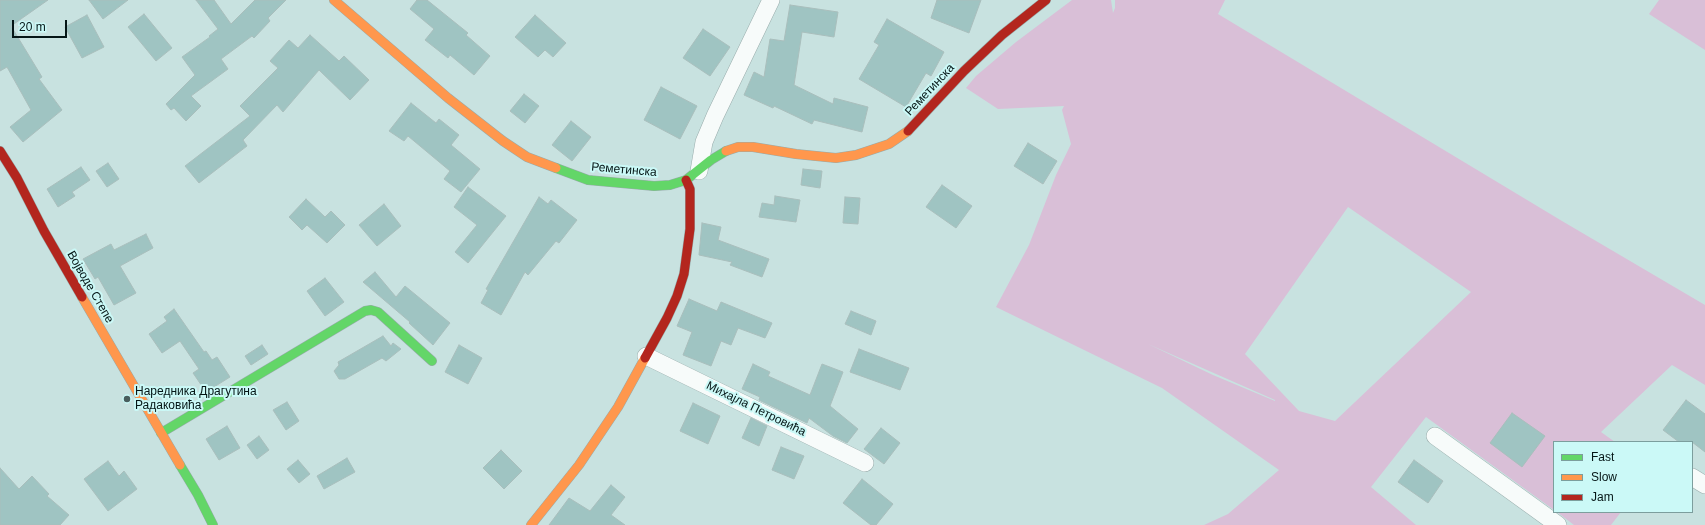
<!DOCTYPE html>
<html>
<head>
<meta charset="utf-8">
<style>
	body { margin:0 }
	#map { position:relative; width:1705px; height:525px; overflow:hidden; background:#c8e2e0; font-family:Helvetica,sans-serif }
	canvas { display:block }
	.legend { position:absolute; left:1553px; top:441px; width:140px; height:72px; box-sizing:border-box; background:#cbf9f7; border:1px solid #7c9e9d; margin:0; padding:5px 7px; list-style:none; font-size:12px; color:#051616 }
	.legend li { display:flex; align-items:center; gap:8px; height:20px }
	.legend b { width:20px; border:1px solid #7c9e9d }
	.scale { position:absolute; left:12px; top:20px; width:55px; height:18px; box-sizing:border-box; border:2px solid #051616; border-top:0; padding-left:5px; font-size:12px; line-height:14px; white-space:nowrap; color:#051616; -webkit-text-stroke:3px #cbf9f7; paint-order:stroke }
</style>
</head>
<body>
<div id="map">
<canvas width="1705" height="525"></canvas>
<ul class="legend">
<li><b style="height:5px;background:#63d668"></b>Fast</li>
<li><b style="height:5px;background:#ff974d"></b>Slow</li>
<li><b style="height:5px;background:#b3261e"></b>Jam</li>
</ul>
<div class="scale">20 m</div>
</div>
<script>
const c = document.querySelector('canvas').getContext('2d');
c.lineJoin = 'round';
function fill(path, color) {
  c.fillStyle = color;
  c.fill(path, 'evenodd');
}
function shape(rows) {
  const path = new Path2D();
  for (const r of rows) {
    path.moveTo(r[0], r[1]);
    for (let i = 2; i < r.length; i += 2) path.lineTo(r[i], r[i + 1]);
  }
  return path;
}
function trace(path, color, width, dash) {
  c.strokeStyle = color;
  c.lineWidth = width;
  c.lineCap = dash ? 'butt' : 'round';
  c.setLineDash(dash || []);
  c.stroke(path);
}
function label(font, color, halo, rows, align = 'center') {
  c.font = font + ' Helvetica,sans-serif';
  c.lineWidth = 4;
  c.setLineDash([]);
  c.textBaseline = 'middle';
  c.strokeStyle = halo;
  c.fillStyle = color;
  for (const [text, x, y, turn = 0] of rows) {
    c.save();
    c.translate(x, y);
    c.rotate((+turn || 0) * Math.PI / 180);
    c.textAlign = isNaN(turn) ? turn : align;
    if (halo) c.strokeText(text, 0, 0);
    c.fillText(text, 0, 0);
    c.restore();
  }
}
fill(shape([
	[1072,0,1111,0,1113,13,1115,8,1115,0,1225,0,1218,14,1562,221,1705,305,1705,385,1672,365,1601,432,1615,442,1554,442,1554,510,1426,417,1371,487,1416,525,1204,525,1228,514,1279,470,1162,388,996,307,1029,245,1056,175,1071,144,1062,110,1064,106,998,109,966,88,976,76,1016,42],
	[1348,207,1471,292,1335,421,1299,411,1245,354],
	[1148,344,1275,400,1275,401,1213,375],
	[1659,0,1705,0,1705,50,1649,14],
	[1557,512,1621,512,1611,525,1574,525]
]), '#d9bfd7');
const building = shape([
	[0,0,48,0,11,26,42,77,39,79,62,110,23,142,10,127,31,110,7,67,0,71,0,0],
	[89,0,128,0,103,19,89,0],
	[196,0,214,0,231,24,255,0,286,0,268,18,270,21,254,38,252,36,221,59,228,69,191,96,201,106,186,121,174,108,171,110,166,104,195,75,182,57,210,37,209,36,218,29,196,0],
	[417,0,427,0,468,33,466,35,490,56,474,75,450,55,448,58,425,40,434,29,410,9,417,0],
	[937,0,981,0,969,33,931,18,937,0],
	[790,5,838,12,834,37,802,32,794,85,833,104,834,98,868,107,862,132,814,120,812,124,774,106,773,108,744,95,754,72,764,77,770,39,784,41,790,5],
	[144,14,172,48,156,61,128,27,144,14],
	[87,15,104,47,82,58,65,27,87,15],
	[535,15,566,43,553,57,545,50,538,57,515,37,535,15],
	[887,19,944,52,931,76,926,73,906,107,859,79,879,45,874,42,887,19],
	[703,29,730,47,710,76,683,58,703,29],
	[310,35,339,61,344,56,369,80,350,100,319,70,283,112,277,105,243,140,247,146,199,183,185,166,250,116,240,106,278,68,270,61,289,40,298,48,310,35],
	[661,87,697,106,680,139,644,120,661,87],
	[524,94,539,106,525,123,510,111,524,94],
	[411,103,436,123,439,119,459,135,451,145,480,169,461,192,444,179,450,171,408,136,404,141,389,131,411,103],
	[571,121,591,137,572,161,552,145,571,121],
	[1028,143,1057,161,1043,184,1014,166,1028,143],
	[108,163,119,179,107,187,96,171,108,163],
	[81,167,90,180,72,192,75,196,58,207,47,189,81,167],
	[803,169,822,171,820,188,801,185,803,169],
	[942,185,972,206,956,228,926,207,942,185],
	[468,187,506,216,468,263,455,252,477,225,454,207,468,187],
	[775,196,800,200,796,222,759,217,762,203,774,205,775,196],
	[539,197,548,204,551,200,577,220,559,243,556,241,528,275,525,272,501,315,481,303,488,290,486,289,539,197],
	[845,197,860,198,858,224,843,223,845,197],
	[306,199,325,217,331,211,345,225,327,243,307,225,302,230,289,217,306,199],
	[384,204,401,226,377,246,359,225,384,204],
	[702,223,721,227,718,240,769,259,762,277,730,265,732,262,699,255,702,223],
	[146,234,153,248,120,266,136,293,114,305,98,277,95,279,83,259,111,244,114,250,146,234],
	[375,272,396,297,405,286,450,323,433,345,409,323,410,322,363,282,375,272],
	[325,278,344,302,325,316,307,291,325,278],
	[689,299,717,311,721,302,772,323,765,338,738,328,731,345,721,341,711,366,683,355,692,332,677,326,689,299],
	[174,309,204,352,206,351,212,360,217,357,230,377,206,392,193,373,199,369,180,341,162,353,149,334,167,321,164,317,174,309],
	[851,311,876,321,871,335,845,324,851,311],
	[383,336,391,346,393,343,401,349,386,361,382,358,345,379,339,379,334,371,339,365,338,362,383,336],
	[262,345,268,354,251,365,245,356,262,345],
	[459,345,482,358,468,384,445,372,459,345],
	[859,349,909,368,900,390,850,372,859,349],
	[753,364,770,372,768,376,810,395,822,364,843,372,830,406,858,429,847,443,833,436,809,418,807,423,759,400,760,397,742,389,753,364],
	[1686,400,1705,414,1705,452,1692,442,1679,442,1663,430,1686,400],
	[287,402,299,421,286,430,273,410,287,402],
	[693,403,720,416,708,444,680,431,693,403],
	[1512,413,1545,436,1522,467,1490,443,1512,413],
	[751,418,767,426,759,446,742,438,751,418],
	[227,426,240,448,219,460,206,439,227,426],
	[881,428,900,443,884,464,864,449,881,428],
	[259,436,269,450,257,459,247,445,259,436],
	[781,447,804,456,794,479,772,470,781,447],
	[501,450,522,471,504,489,483,468,501,450],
	[347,458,355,472,324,489,317,476,347,458],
	[298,460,310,474,299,483,287,469,298,460],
	[1414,460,1443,481,1428,503,1398,482,1414,460],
	[108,461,119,476,124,471,137,489,108,511,84,479,108,461],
	[0,468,19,489,32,476,49,494,47,496,69,515,60,525,0,525,0,468],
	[862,479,893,504,876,525,871,525,843,503,862,479],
	[611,485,625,497,611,515,625,525,549,525,569,498,590,511,611,485]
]);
fill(building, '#9fc4c2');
trace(building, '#a9bebc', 1);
const street = shape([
	[699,171,704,142,715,116,771,0],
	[646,356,865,463],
	[1435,436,1558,525],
	[1692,477,1705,485]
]);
const fast = shape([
	[556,168,588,180,654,186,670,185,686,180,711,160,726,151],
	[161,433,365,311,371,310,378,312,432,361],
	[180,465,198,495,213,525]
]);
const slow = shape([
	[334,0,448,98,503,141,527,157,556,168],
	[726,151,738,147,753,147,796,154,836,158,856,155,889,144,908,131],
	[82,297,180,465],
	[531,525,579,465,618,407,645,358]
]);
const jam = shape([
	[908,131,964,71,1002,35,1046,0],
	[0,151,17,178,44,231,82,297],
	[645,358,667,318,677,296,684,274,690,229,690,189,686,180]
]);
trace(street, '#97abaa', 18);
trace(fast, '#97abaa', 10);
trace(slow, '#97abaa', 10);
trace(jam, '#97abaa', 10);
trace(street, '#f7fbfa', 17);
trace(fast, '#63d668', 9);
trace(slow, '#ff974d', 9);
trace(jam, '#b3261e', 9);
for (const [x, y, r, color] of [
	[127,399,4,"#495d5d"]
]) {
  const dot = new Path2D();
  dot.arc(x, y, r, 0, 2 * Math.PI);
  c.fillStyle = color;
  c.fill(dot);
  trace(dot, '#cbf9f7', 1.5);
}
label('12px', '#051616', '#cbf9f7', [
	["Реметинска",930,90,-47],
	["Реметинска",624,170,5],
	["Војводе Степе",90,287,60],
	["Михајла Петровића",756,409,26]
]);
label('12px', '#051616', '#cbf9f7', [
	["Наредника Драгутина",135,392],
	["Радаковића",135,406]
], 'left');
</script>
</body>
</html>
